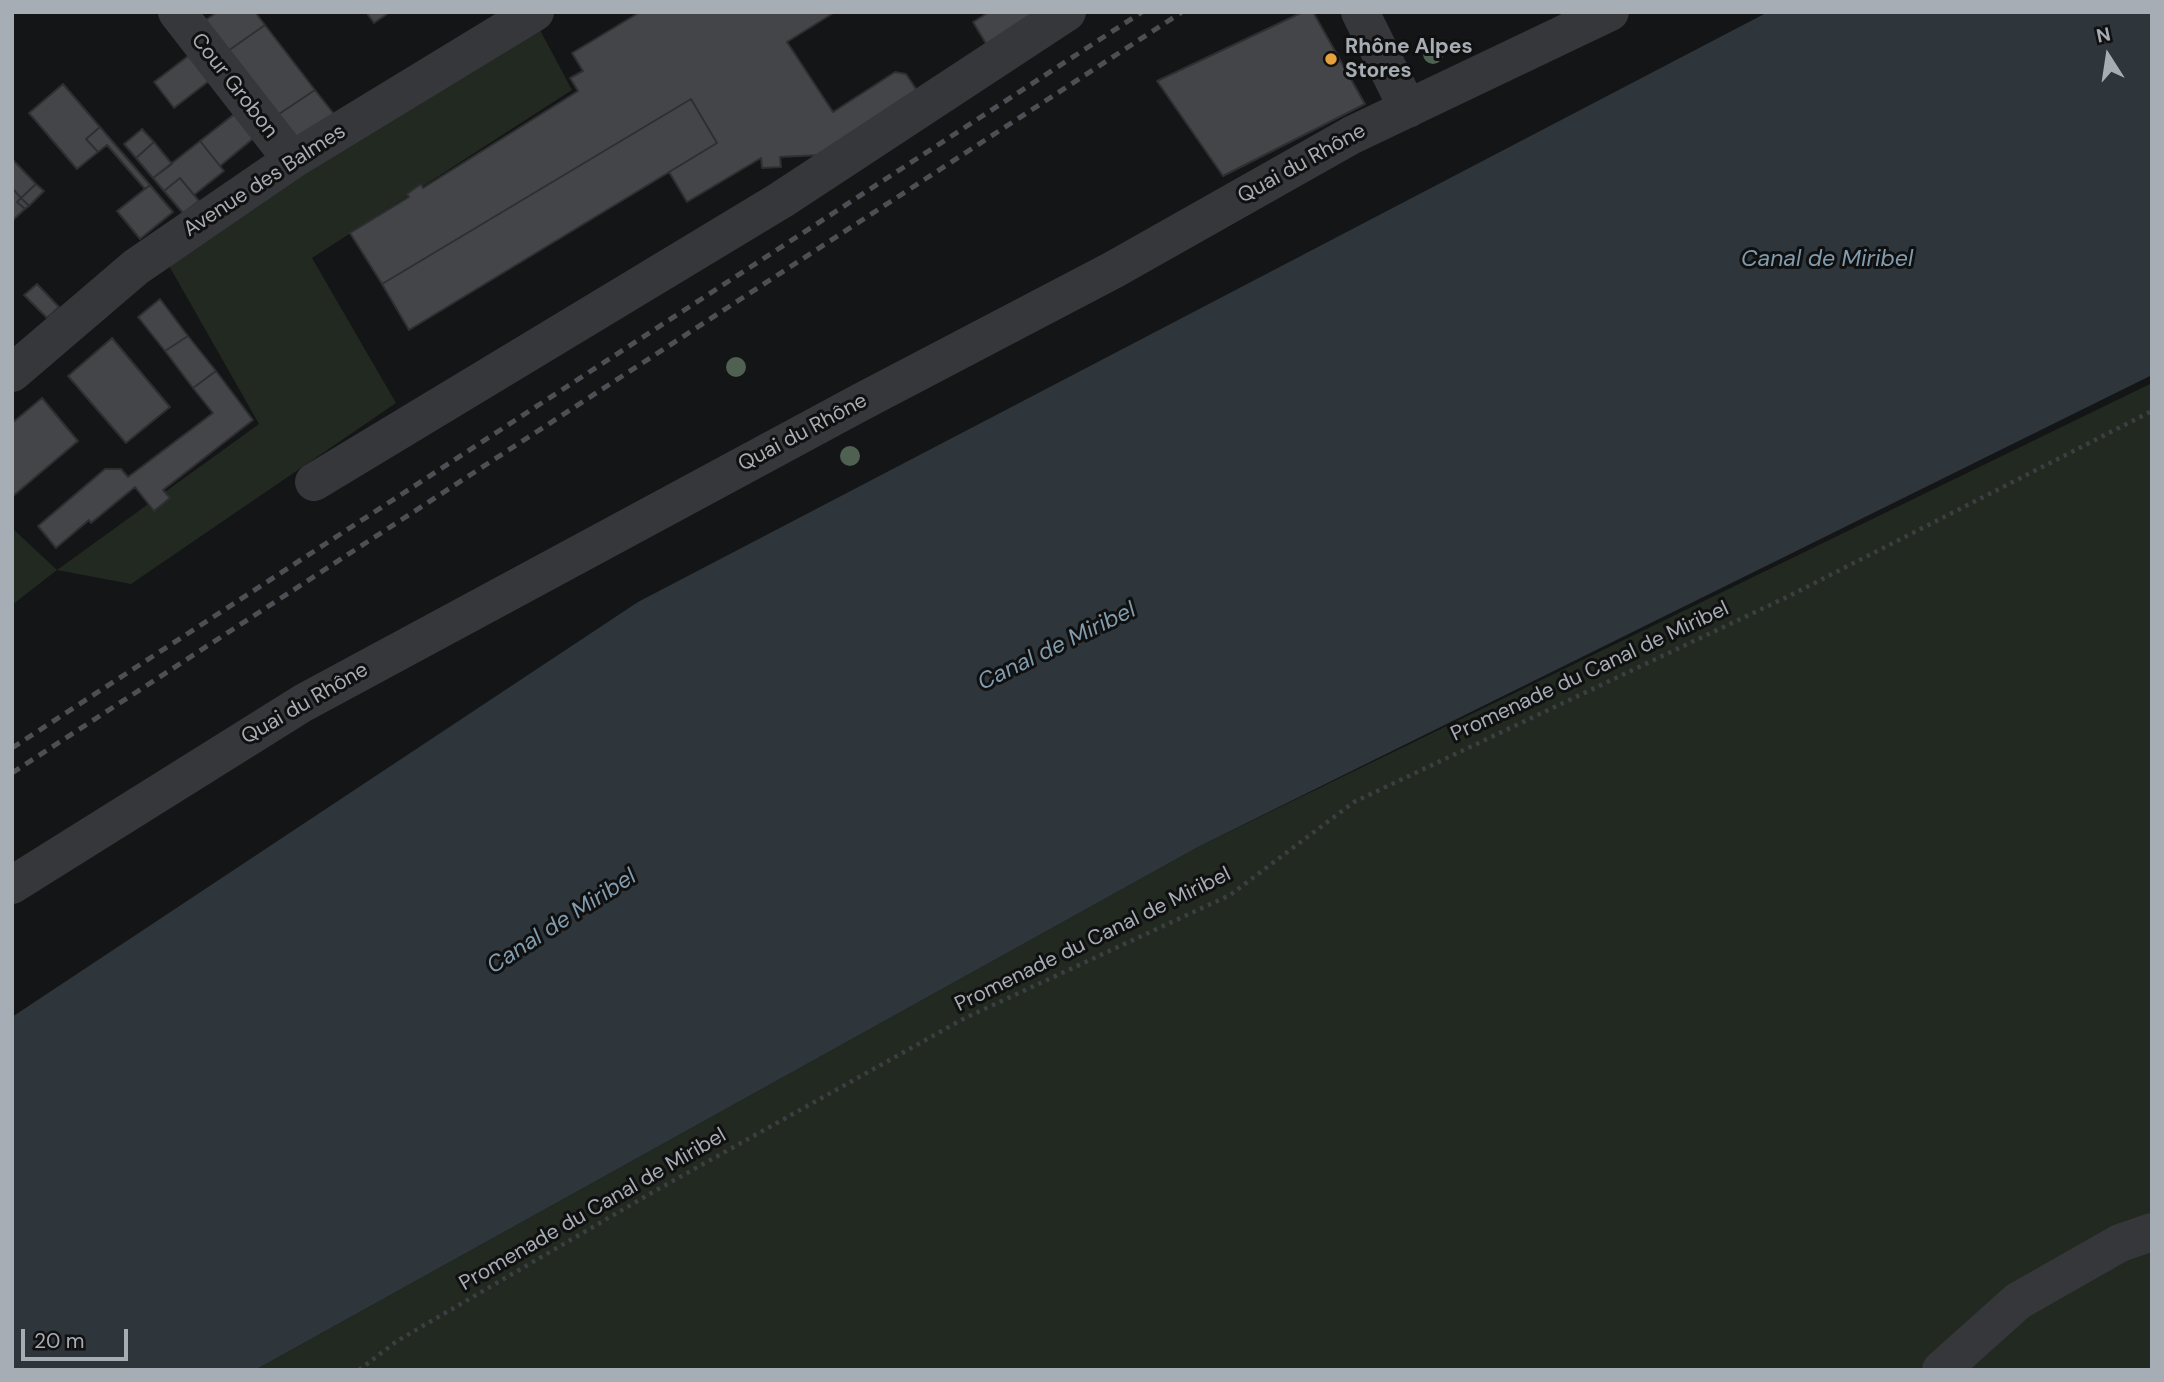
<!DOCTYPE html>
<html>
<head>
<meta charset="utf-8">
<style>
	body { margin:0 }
	#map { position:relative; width:2164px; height:1382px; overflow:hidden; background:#141516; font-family:"DM Sans",sans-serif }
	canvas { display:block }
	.frame { position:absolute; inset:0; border:14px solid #a7adb5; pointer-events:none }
	.north { position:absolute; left:2073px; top:21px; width:70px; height:70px; -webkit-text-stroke:5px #101011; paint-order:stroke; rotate:348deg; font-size:19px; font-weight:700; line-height:28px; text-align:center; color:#a7adb5 }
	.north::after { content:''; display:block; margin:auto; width:24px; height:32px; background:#a7adb5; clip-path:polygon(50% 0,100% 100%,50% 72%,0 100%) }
	.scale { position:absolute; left:21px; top:1329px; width:107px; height:32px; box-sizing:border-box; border:4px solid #a7adb5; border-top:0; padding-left:9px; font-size:21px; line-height:24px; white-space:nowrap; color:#a7adb5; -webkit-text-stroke:5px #101011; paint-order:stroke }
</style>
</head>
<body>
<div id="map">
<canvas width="2164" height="1382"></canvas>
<div class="frame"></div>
<div class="north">N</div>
<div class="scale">20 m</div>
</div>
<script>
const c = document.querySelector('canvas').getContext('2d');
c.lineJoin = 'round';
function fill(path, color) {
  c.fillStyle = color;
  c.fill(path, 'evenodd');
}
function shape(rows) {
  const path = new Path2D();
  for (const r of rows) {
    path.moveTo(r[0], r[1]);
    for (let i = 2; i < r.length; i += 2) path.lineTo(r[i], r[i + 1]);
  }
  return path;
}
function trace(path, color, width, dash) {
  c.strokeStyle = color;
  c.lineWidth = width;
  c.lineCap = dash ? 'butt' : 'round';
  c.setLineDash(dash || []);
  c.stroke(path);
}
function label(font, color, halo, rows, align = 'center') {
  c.font = font + ' "DM Sans",sans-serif';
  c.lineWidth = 6;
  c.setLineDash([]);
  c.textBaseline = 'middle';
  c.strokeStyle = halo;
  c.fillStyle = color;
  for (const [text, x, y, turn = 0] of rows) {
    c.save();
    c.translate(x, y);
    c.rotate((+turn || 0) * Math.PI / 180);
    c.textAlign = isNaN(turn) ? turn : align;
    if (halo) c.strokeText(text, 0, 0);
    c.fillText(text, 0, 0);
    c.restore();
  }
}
fill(shape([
	[539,28,572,90,312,258,396,403,131,584,57,570,12,605,12,528,57,570,259,424,168,264,328,151],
	[2152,383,2152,1370,255,1370,1198,847]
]), '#212921');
fill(shape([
	[1768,12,2152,12,2152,375,1198,847,255,1370,12,1370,12,1017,638,602]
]), '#2e363b');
const building = shape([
	[217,12,255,12,265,25,225,53,200,24,217,12],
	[366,12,390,12,374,23,366,12],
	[640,12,835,12,787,42,833,112,895,72,906,74,918,92,821,155,780,157,781,167,762,168,761,158,687,202,669,172,717,143,691,99,382,284,350,233,409,197,407,194,421,184,423,188,578,91,570,78,583,71,572,53,640,12],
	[989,12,1042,12,988,47,973,22,989,12],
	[1303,12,1313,12,1365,104,1223,176,1157,81,1303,12],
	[265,25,315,90,273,118,225,53,265,25],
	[196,50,209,81,174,108,154,82,196,50],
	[63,84,100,127,86,139,98,152,77,169,29,113,63,84],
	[315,90,334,114,290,141,273,118,315,90],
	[691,99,717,143,409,330,382,284,691,99],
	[242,108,261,132,220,166,200,141,242,108],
	[100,127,150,185,145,189,107,145,98,152,86,139,100,127],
	[142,129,154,142,136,158,124,144,142,129],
	[200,141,224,171,194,195,180,178,164,191,153,178,200,141],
	[154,142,172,164,153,178,136,158,154,142],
	[12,159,36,184,21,198,12,188,12,159],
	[180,178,199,201,183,213,164,191,180,178],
	[36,184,44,191,29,206,21,198,36,184],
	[150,185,173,212,140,239,117,211,150,185],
	[12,188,21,198,17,202,25,209,12,221,12,188],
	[21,198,29,206,25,209,17,202,21,198],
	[37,284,59,307,47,318,24,295,37,284],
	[160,299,188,336,165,351,138,317,160,299],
	[188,336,216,371,193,388,165,351,188,336],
	[112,338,170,407,126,443,68,376,112,338],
	[216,371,253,420,163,490,170,498,154,511,135,487,91,523,89,520,56,548,38,526,105,469,121,469,128,477,213,413,193,388,216,371],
	[42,398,78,441,13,496,12,423,42,398]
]);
fill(building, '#444549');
trace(building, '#2f2f32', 2);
trace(shape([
	[359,1370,397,1341,653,1192,965,1018,1230,895,1354,802,1789,596,2152,411]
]), '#3c3e42', 4.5, [3.5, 5]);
trace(shape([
	[177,12,292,160],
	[1360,12,1408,109],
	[12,373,136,267,292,160,535,12],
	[314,482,781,200,1067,12],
	[12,885,303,703,861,402,1113,270,1352,135,1610,12],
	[1941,1370,2018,1301,2120,1243,2152,1232]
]), '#36373b', 38);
trace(shape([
	[12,748,1142,12],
	[12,773,1182,12]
]), '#4d4f54', 5, [9, 7]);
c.fillStyle = '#4f6150';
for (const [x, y] of [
	[1433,54],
	[736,367],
	[850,456]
]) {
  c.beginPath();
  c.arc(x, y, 10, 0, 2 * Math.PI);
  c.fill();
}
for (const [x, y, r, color] of [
	[1331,59,7,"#e6a13d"]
]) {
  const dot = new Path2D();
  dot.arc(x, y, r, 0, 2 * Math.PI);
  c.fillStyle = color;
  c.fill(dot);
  trace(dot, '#101011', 2.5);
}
label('bold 21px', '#a7adb5', '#101011', [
	["Rhône Alpes",1345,47],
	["Stores",1345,71]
], 'left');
label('21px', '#a7adb5', '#101011', [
	["Cour Grobon",234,86,52],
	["Quai du Rhône",1302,164,-29],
	["Avenue des Balmes",265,181,-33],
	["Quai du Rhône",803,433,-28],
	["Promenade du Canal de Miribel",1590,672,-25],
	["Quai du Rhône",305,704,-30],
	["Promenade du Canal de Miribel",1093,940,-26],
	["Promenade du Canal de Miribel",593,1210,-30]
]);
label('italic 23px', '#809cae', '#101011', [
	["Canal de Miribel",1827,260],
	["Canal de Miribel",1057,647,-26],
	["Canal de Miribel",562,922,-33]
]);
</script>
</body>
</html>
